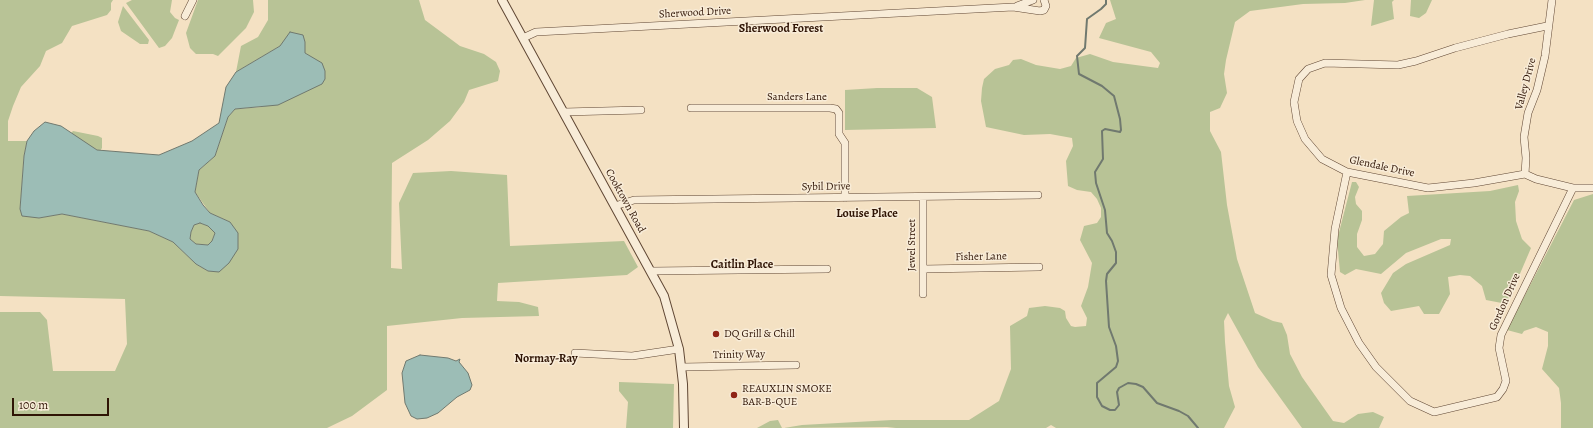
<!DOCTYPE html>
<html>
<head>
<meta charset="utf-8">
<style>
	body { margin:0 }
	#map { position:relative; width:1593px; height:428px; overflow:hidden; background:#f4e1c3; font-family:Alegreya,serif }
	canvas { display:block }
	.scale { position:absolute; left:12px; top:398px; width:97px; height:18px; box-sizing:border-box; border:2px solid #2f1405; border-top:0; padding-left:5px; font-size:12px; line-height:14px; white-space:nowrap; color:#2f1405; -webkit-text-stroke:3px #f8ecd8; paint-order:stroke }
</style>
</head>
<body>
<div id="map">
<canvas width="1593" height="428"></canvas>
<div class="scale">100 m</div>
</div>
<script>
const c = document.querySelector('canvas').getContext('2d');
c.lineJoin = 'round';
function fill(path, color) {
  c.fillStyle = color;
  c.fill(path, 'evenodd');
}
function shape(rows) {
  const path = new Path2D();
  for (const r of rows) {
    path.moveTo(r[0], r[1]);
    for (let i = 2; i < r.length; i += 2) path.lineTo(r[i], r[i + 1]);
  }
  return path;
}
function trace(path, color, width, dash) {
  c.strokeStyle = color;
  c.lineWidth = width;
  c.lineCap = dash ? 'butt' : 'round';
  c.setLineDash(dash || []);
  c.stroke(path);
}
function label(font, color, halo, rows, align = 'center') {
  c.font = font + ' Alegreya,serif';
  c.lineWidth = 3;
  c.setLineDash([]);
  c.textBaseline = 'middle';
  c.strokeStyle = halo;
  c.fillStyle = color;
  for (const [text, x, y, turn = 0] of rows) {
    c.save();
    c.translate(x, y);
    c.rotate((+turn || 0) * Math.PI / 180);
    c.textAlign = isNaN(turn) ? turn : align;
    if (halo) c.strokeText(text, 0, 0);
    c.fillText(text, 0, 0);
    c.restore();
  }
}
fill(shape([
	[0,0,113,0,111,3,111,10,107,15,72,26,62,43,46,51,40,66,21,87,13,106,8,121,8,141,27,141,24,156,20,209,39,218,62,214,149,231,173,242,196,264,208,271,230,222,210,213,195,192,199,170,215,156,228,117,235,109,262,107,321,84,312,58,305,53,304,46,280,46,236,72,241,46,258,37,268,20,268,0,419,0,425,20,460,46,484,54,496,62,500,71,498,81,469,90,464,102,450,121,428,140,392,163,391,268,402,269,399,203,413,173,451,171,507,175,510,246,624,241,638,267,627,275,498,283,497,301,519,302,538,307,539,316,462,318,387,326,387,390,352,416,327,428,0,428,0,312,40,312,47,320,53,371,115,371,127,344,125,299,0,296],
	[132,0,172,0,170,12,175,18,179,20,172,38,165,46,159,48,126,3],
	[198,0,253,0,254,12,246,28,218,56,213,54,196,54,190,48,186,33],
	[1110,0,1365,0,1345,3,1303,4,1250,11,1235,22,1226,60,1224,74,1227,93,1220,108,1210,112,1210,131,1221,152,1227,205,1237,259,1255,313,1273,321,1282,323,1287,335,1290,354,1302,377,1333,421,1344,423,1358,414,1373,412,1384,417,1379,428,1302,428,1258,367,1228,313,1224,321,1225,342,1229,386,1235,407,1224,428,1056,428,1051,425,1046,428,896,428,887,427,784,428,802,425,892,420,969,420,999,401,1011,369,1010,326,1027,316,1029,308,1045,306,1060,308,1065,311,1066,318,1071,326,1075,327,1086,326,1087,318,1081,306,1088,287,1092,263,1080,240,1084,226,1097,223,1101,217,1101,208,1097,199,1091,192,1077,190,1068,186,1066,161,1073,146,1072,138,1050,134,1024,135,986,127,981,101,982,88,984,79,995,69,1009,65,1013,60,1021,59,1036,65,1060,69,1071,66,1076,58,1090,54,1113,62,1158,68,1160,63,1151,52,1099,38,1106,23,1116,19],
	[1374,0,1394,0,1392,2,1394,19,1371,26],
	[1411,0,1432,0,1426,13,1419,18,1410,16],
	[123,6,149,40,148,44,140,44,121,31,118,22],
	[877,88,917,88,932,97,936,128,845,130,845,90],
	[73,131,98,136,102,138,102,148,100,151,90,147,71,133],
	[1352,182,1356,182,1359,187,1355,197,1356,204,1362,211,1362,220,1357,234,1357,247,1364,256,1375,254,1383,244,1384,231,1401,217,1409,213,1407,196,1490,191,1518,185,1519,191,1515,202,1516,221,1522,239,1531,248,1507,304,1486,300,1482,286,1470,276,1460,275,1448,277,1450,294,1439,314,1424,314,1419,306,1391,311,1384,303,1381,293,1393,273,1406,264,1450,245,1451,239,1441,239,1406,253,1381,274,1356,269,1345,275,1340,272,1337,240],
	[1593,194,1593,428,1561,428,1561,403,1559,388,1542,369,1548,346,1548,332,1536,327,1524,331,1522,334,1507,330,1574,200],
	[200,223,208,226,215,233,212,241,208,245,196,244,190,239,191,232,194,225],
	[619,382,674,384,673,428,626,428,628,402,619,391],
	[778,420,782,428,757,428,770,421]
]), '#b8c396');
const water = shape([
	[290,32,303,35,305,42,305,53,322,63,325,71,325,79,322,84,278,105,235,109,228,117,215,156,199,170,195,192,203,205,210,213,230,222,238,233,238,249,229,263,219,272,208,271,196,264,173,242,149,231,62,214,39,218,22,216,20,209,24,156,27,141,34,131,45,122,61,126,97,150,159,155,192,141,219,123,226,87,236,72,280,46,290,32],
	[200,223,208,226,215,233,212,241,208,245,196,244,190,239,191,232,194,225,200,223],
	[420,355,448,358,456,361,460,359,459,362,468,373,472,385,470,390,457,397,438,413,427,418,417,419,411,416,405,403,402,373,406,361,420,355]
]);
fill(water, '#9cbdb6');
trace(water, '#70796f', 1);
trace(shape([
	[1106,0,1106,4,1101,9,1087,19,1085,48,1077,56,1079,74,1102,86,1114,96,1120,119,1121,130,1120,132,1105,129,1102,131,1103,159,1095,172,1096,183,1105,210,1107,233,1112,241,1116,252,1116,263,1107,274,1106,281,1109,327,1116,346,1118,361,1116,367,1097,383,1097,397,1102,406,1110,410,1115,410,1119,405,1117,392,1119,388,1128,383,1136,384,1143,387,1157,403,1179,411,1188,416,1198,428]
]), '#70796f', 2);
const minor = shape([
	[1017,6,1033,0],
	[185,16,193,0],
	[1547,26,1508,34,1455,48,1416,61,1398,65,1325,63,1308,69,1299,79,1294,102,1297,121,1305,139,1322,159,1347,172,1428,188,1474,183,1525,174,1536,179,1573,188,1593,188],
	[523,38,536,32,1013,7,1040,11,1044,10,1046,6,1044,0],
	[691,108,830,108,836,109,839,113,839,134,845,143,845,198],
	[564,112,641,110],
	[1347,172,1335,229,1331,275,1341,308,1359,343,1376,367,1410,401,1434,412,1497,397,1503,389,1506,381,1499,348,1501,335,1573,188],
	[1525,174,1526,158,1524,137,1528,113,1537,90,1545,56,1552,0],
	[923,197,923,294],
	[615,206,634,200,1038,195],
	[923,269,1039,267],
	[651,271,827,269],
	[575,353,632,356,679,349],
	[682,367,796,365]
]);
const tertiary = shape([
	[502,0,664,296,679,349,683,384,684,428]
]);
trace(minor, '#604734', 8);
trace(tertiary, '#604734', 10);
trace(minor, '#f8ecd8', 7);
trace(tertiary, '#f8ecd8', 8);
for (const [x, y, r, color] of [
	[716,334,4,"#8f2418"],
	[734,395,4,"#8f2418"]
]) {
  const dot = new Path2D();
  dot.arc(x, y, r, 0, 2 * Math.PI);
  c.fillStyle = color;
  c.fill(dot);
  trace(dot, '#f8ecd8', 1.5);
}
label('11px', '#2f1405', '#f8ecd8', [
	["Sherwood Drive",695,13,-3],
	["Valley Drive",1526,84,-75],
	["Sanders Lane",797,97],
	["Glendale Drive",1382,167,12],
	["Sybil Drive",826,187,-1],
	["Cooktown Road",625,201,61],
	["Jewel Street",912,245,-90],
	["Fisher Lane",981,257,-1],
	["Gordon Drive",1505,302,-66],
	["Trinity Way",739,355,-1]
]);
label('11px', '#2f1405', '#f8ecd8', [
	["DQ Grill & Chill",724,334],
	["REAUXLIN SMOKE",742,389],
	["BAR-B-QUE",742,402]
], 'left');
label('bold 12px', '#2f1405', '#f8ecd8', [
	["Sherwood Forest",781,29],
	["Louise Place",867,214],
	["Caitlin Place",742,265],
	["Normay-Ray",546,359]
]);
</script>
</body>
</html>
